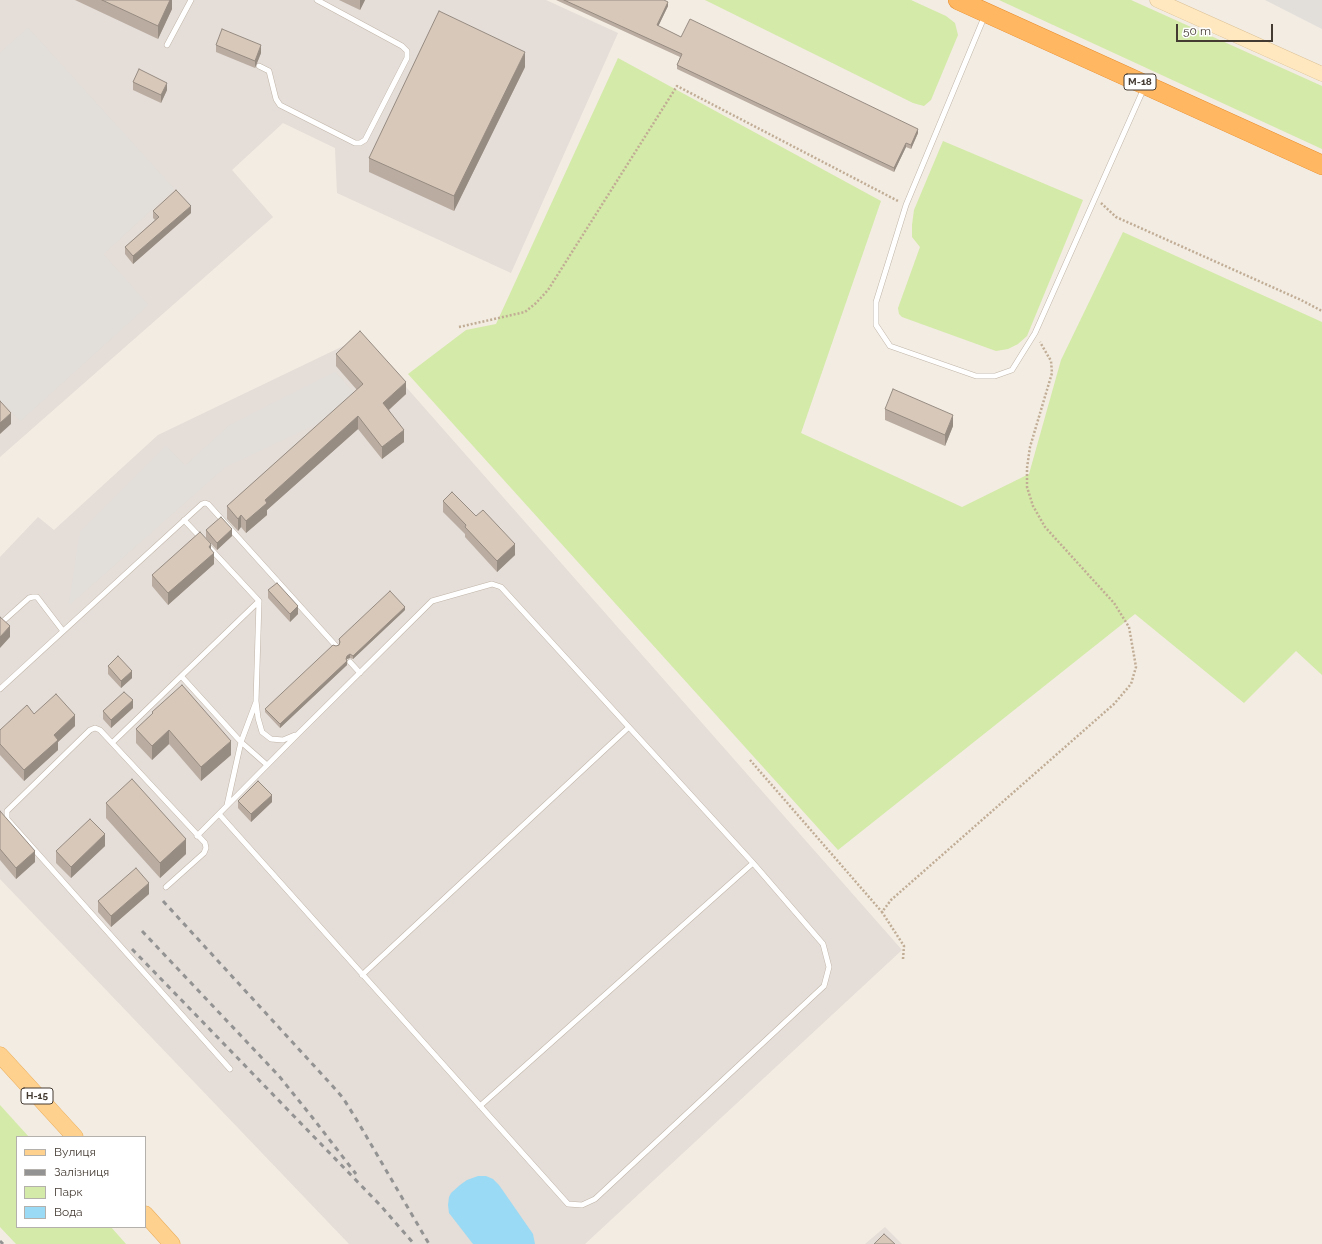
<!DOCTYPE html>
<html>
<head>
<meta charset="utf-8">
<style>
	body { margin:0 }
	#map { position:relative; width:1322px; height:1244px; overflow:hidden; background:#f2ece2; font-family:Raleway,sans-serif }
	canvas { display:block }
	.legend { position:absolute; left:16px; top:1136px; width:130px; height:92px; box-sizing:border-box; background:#fff; border:1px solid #b4b1ad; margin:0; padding:5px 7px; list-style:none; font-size:12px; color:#443b33 }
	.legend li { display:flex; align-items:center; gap:8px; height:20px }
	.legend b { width:20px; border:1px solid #b4b1ad }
	.scale { position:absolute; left:1176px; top:24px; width:97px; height:18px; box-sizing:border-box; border:2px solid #443b33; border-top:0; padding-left:5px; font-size:12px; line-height:14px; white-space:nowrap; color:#443b33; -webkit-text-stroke:3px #fff; paint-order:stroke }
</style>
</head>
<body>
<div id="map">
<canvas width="1322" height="1244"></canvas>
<ul class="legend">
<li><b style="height:5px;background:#ffd18f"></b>Вулиця</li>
<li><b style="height:5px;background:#939393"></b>Залізниця</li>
<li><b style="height:11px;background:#d4eaa8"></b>Парк</li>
<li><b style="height:11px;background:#9adaf4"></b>Вода</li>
</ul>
<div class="scale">50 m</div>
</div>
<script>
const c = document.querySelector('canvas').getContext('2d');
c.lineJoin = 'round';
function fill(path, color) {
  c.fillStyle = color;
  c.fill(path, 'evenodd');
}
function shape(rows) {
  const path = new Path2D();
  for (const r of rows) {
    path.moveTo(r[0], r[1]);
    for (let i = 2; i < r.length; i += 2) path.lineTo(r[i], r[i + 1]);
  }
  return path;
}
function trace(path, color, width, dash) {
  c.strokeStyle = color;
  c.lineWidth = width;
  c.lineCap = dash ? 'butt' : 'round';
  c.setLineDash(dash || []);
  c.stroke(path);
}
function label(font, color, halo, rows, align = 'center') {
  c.font = font + ' Raleway,sans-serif';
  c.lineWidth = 3;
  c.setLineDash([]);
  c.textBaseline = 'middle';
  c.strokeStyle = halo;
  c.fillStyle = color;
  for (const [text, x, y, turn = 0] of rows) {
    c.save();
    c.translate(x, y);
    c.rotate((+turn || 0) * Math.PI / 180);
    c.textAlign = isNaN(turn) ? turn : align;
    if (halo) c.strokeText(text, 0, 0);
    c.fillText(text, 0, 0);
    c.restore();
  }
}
fill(shape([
	[0,0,546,0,618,33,511,273,337,193,335,148,283,123,232,170,273,217,0,457],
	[362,337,902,950,585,1244,349,1244,0,879,0,557,38,517,54,530,158,435],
	[885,1227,902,1244,865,1244]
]), '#e4ddd8');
fill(shape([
	[705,0,911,0,946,16,955,23,958,35,931,100,924,106,913,103],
	[999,0,1131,0,1322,86,1322,149],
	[618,58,881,201,801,433,962,507,1029,474,1061,360,1123,232,1322,322,1322,675,1296,651,1244,703,1135,614,838,850,408,374,466,330,496,324],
	[943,141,1083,200,1027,336,1018,344,1008,349,996,351,902,317,899,314,898,308,920,247,912,237,912,225,914,210],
	[0,1105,29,1137,17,1137,17,1227,111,1227,126,1244,16,1244,0,1227]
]), '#d4eaa8');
fill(shape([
	[1265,0,1322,0,1322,29],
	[28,28,174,189,103,254,148,305,20,421,3,402,0,404,0,53],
	[335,372,354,393,325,420,225,467,69,605,80,532,166,446,185,466,230,425]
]), '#e2dfdb');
fill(shape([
	[478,1176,486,1176,493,1179,499,1185,533,1234,535,1244,473,1244,449,1213,448,1205,449,1197,451,1193,460,1185,467,1180]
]), '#9adaf4');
const lane = shape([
	[985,15,906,205,876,302,876,325,890,346,976,376,995,376,1012,370,1035,333,1144,88],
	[167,45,191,0],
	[259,66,269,71,276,99,280,105,355,143,360,143,365,140,407,58,407,51,402,46,317,0],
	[184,520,202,539],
	[207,545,259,601,256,701,258,718,262,732,271,739,283,740,295,735],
	[0,624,29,598,33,597,37,597,63,631],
	[350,662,360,673],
	[182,677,241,742,227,805],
	[0,689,202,504,205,503,208,504,336,646],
	[256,702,241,742,267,765],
	[112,743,259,601],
	[197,836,298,734,432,601,492,584,501,587,753,863,823,944,829,967,824,986,595,1199,582,1205,568,1204,219,814],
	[166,887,204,853,206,848,205,843,100,730,95,728,90,730,7,811,7,819,230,1069],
	[362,975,629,727],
	[480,1106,753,863]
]);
const secondary = shape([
	[1157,0,1322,74]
]);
const primary = shape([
	[0,1055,75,1137],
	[145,1214,172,1244]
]);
const highway = shape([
	[958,0,1322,165]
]);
trace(lane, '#c1b5a8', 6);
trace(secondary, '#d9bd91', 15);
trace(primary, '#eaad59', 17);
trace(highway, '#e68929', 20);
trace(shape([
	[1101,203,1116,217,1301,300,1322,311],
	[459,327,525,312,536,303,548,290,677,86,898,201],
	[750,760,882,912],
	[903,959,904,946,882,912,891,900,1114,704,1131,684,1136,667,1129,627,1114,603,1045,527,1033,506,1027,487,1027,468,1030,447,1052,373,1051,361,1040,342]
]), '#c1ac95', 2.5, [2, 2]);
trace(lane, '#fff', 5);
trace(secondary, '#ffe8c0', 14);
trace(primary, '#ffd18f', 16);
trace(highway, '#ffb761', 19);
trace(shape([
	[163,901,328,1081,343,1098,358,1122,429,1244],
	[142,931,279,1076,312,1117,356,1174],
	[132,949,381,1206,414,1244],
	[0,1241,3,1244]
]), '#939393', 3, [5, 5]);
fill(shape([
	[75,0,172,0,172,9,158,39],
	[339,0,365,0,360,10],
	[556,0,664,0,668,6,658,26,681,37,918,133,911,149,906,147,894,172,677,69,677,65,680,57],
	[216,45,261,53,255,68,216,52],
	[525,67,454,211,369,172,369,158],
	[133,82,167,90,161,103,133,90],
	[153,211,191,213,133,264,125,254,125,247,155,220,153,218],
	[336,354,406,394,389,410,404,442,382,459,358,429,267,510,267,515,246,533,241,527,238,531,227,519,227,506,357,390,336,366],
	[885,409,953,426,945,446,885,420],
	[443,501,515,555,497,572,465,537,465,534,443,512],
	[206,530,232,536,217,550,206,538],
	[211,550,214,564,168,605,152,586,152,575],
	[268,590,298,614,290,622,268,598],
	[405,610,353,659,350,658,347,659,347,665,280,728,265,712,265,709,336,646,339,645,339,639],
	[108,666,132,678,121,688,108,674],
	[133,708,111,728,103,719,103,711],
	[152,712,231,755,201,781,169,744,152,760,136,743,136,729,152,714],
	[34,714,75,726,58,742,58,750,24,781,0,755,0,730],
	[238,801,272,802,251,822,238,808],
	[106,803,186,854,160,878,106,818],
	[0,811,35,862,16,879,0,860],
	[105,846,71,878,56,863,56,851],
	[149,894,111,927,98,912,98,901]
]), '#baaca0');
fill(shape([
	[170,0,172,0,172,9,158,39,158,26],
	[360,0,365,0,360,10],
	[668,2,668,6,657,29,657,25],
	[261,45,261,53,255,68,255,61],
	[525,52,525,67,454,211,454,196],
	[167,83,167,90,161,103,161,95],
	[918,129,918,133,911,149,911,145],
	[906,143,906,147,894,172,894,168],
	[191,206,191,213,133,264,133,256],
	[406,382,406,394,383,415,383,403],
	[11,413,11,424,0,434,0,423],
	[953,415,953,426,945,446,945,435],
	[358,416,358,429,267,510,267,515,246,533,246,521,265,500],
	[404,430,404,442,382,459,382,447],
	[241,515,241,527,238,531,238,519],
	[232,529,232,536,217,550,217,543],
	[211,544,211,555,214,553,214,564,168,605,168,593],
	[515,544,515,555,497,572,497,561],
	[298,606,298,614,290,622,290,614],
	[405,607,405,610,353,659,353,656],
	[10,626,10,637,0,648,0,637],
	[350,654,350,658,347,659,346,662,347,661,347,665,280,728,280,724,346,659,347,656],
	[132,671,132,678,121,688,121,681],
	[133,700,133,708,111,728,111,720],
	[75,715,75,726,58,742,58,750,24,781,24,770,54,735],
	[169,730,169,744,152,760,152,746],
	[231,741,231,755,201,781,201,767],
	[272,795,272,802,251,822,251,814],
	[105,834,105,846,71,878,71,867],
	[186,839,186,854,160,878,160,863],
	[35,851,35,862,16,879,16,868],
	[149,883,149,894,111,927,111,916]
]), '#978c82');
const building = shape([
	[102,0,170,0,158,26,102,0],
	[564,0,664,0,668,2,657,25,681,37,690,19,918,129,911,145,906,143,894,168,677,65,682,54,564,0],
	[439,11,525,52,454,196,369,158,439,11],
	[222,29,261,45,255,61,216,45,222,29],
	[139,69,167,83,161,95,133,82,139,69],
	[176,190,191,206,133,256,125,247,159,217,153,211,176,190],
	[360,331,406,382,383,403,404,430,382,447,358,416,265,500,267,503,246,521,241,515,238,519,227,506,363,384,336,354,360,331],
	[893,389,953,415,945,435,885,409,893,389],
	[0,401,11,413,0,423,0,401],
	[452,492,476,516,483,510,515,544,497,561,465,527,466,525,443,501,452,492],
	[221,517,232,529,217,543,206,530,221,517],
	[200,532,211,544,209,547,214,553,168,593,152,575,200,532],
	[277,583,298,606,290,614,268,590,277,583],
	[390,591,405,607,353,656,350,654,347,656,346,659,347,661,280,724,265,709,333,645,336,646,339,645,340,642,339,639,390,591],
	[0,617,10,626,0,637,0,617],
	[118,656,132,671,121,681,108,666,118,656],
	[182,685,231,741,201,767,169,730,152,746,136,729,153,713,152,712,182,685],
	[124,692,133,700,111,720,103,711,124,692],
	[56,694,75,715,54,735,58,740,24,770,0,744,0,730,27,705,34,714,56,694],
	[132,779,186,839,160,863,106,803,132,779],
	[258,781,272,795,251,814,238,801,258,781],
	[0,811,35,851,16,868,0,849,0,811],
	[90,819,105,834,71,867,56,851,90,819],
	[136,868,149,883,111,916,98,901,136,868],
	[884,1234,895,1244,874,1244,884,1234]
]);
fill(building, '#d8c8ba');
trace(building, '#978c82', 1);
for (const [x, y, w] of [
	[1140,82,32],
	[37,1096,32]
]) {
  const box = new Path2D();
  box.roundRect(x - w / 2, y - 8, w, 16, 3);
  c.fillStyle = '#fff';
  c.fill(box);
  trace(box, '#443b33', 1);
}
label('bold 10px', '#443b33', null, [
	["М-18",1140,82],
	["Н-15",37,1096]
]);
</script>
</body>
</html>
